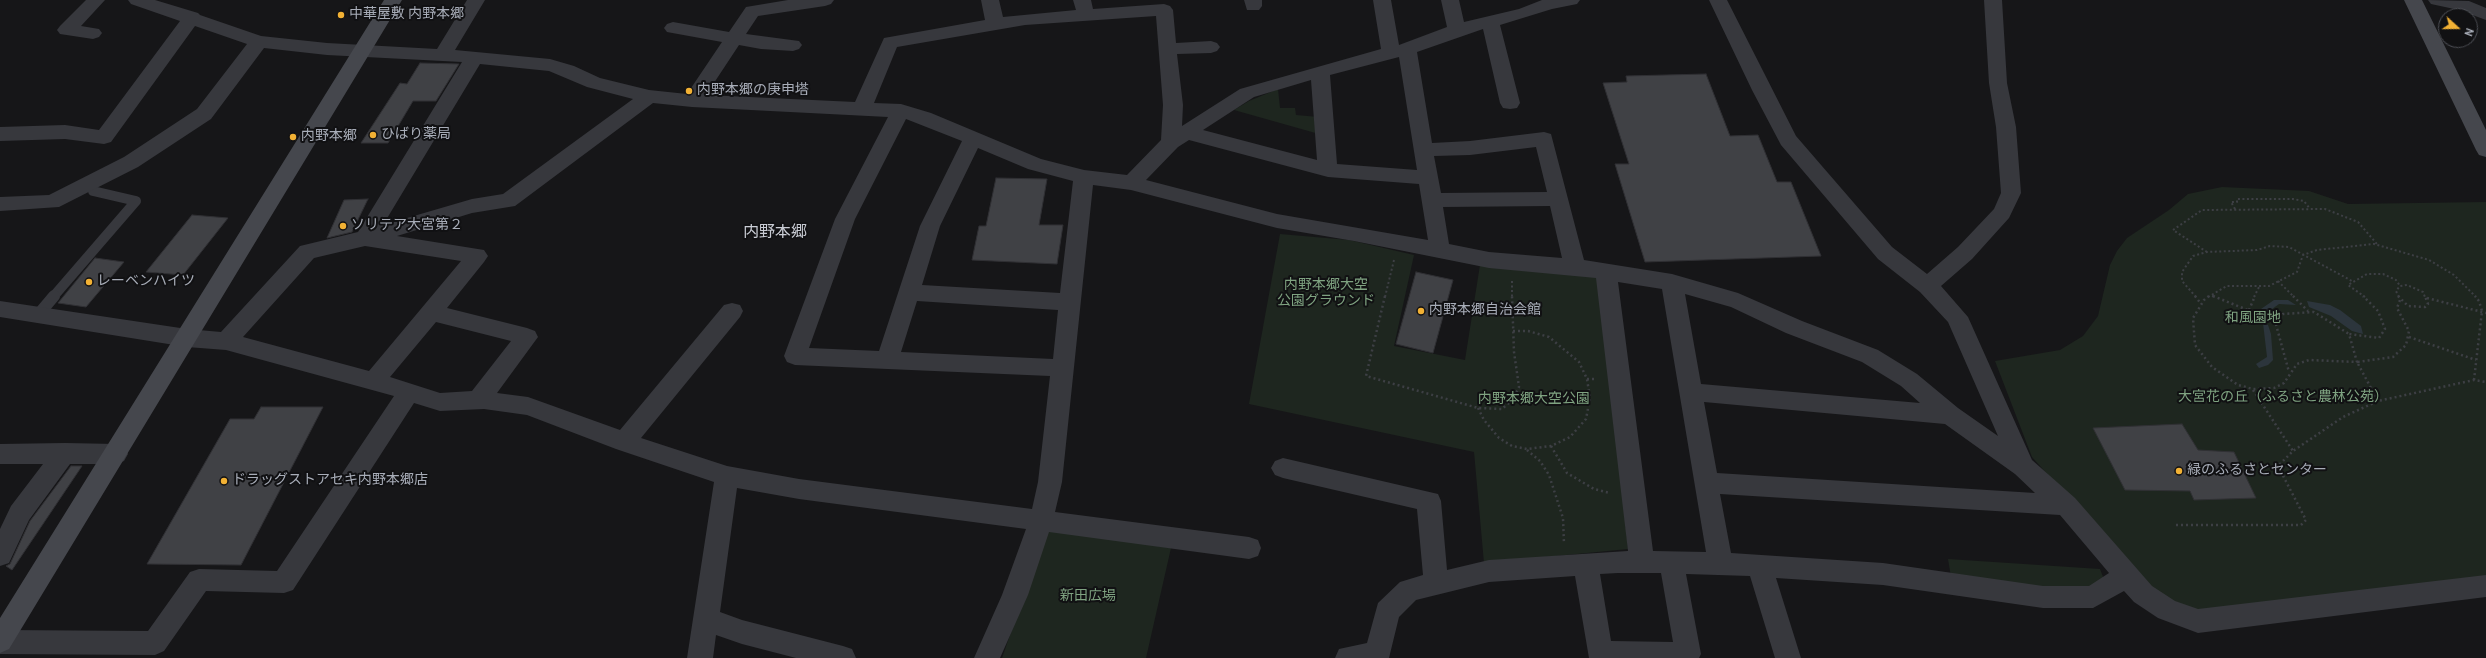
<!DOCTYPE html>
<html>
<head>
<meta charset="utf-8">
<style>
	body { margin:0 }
	#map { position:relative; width:2486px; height:658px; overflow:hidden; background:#161618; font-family:Overpass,sans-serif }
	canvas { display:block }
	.north { position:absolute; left:2438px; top:8px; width:40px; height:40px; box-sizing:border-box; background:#111113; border:1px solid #4d4f55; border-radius:50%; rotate:111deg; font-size:11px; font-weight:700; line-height:16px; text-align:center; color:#a8adb8 }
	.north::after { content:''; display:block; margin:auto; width:14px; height:18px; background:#f2b134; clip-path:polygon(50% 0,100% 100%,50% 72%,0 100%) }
</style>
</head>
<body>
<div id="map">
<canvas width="2486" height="658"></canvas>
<div class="north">N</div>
</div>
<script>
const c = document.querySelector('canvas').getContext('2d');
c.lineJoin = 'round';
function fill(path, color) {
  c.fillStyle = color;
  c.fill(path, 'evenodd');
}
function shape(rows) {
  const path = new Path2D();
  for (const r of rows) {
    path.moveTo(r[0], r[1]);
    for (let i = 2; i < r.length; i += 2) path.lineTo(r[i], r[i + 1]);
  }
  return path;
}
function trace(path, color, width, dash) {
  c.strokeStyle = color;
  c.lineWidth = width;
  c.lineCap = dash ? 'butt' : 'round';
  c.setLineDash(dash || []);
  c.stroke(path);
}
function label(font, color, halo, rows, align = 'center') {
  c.font = font + ' Overpass,"Noto Sans JP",sans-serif';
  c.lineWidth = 4;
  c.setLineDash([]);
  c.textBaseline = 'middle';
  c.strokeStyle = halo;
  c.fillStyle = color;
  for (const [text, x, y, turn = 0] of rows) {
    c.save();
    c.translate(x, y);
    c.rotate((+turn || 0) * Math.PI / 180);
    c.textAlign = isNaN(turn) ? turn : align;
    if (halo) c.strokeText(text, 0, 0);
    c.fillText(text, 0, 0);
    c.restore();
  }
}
fill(shape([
	[1278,89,1280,108,1295,108,1296,115,1319,117,1319,134,1234,110,1249,101],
	[2222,187,2309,191,2348,204,2486,202,2486,577,2197,613,2157,597,2032,457,1995,361,2060,350,2083,336,2098,316,2110,265,2117,251,2127,238,2169,210,2188,194],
	[1280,234,1349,240,1414,255,1394,346,1465,360,1480,265,1601,277,1628,549,1484,563,1474,452,1249,404],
	[1047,529,1171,548,1146,658,1002,658],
	[1948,559,2100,569,2105,582,2071,592,1951,577]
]), '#1e261f');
fill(shape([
	[2274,300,2288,300,2296,305,2279,304,2268,312,2261,309],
	[2307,301,2330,305,2340,310,2361,326,2363,334,2352,331,2331,316,2309,307],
	[2263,323,2268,325,2271,334,2273,360,2268,365,2259,368,2256,364,2267,357]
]), '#2c353c');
const building = shape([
	[420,63,459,64,436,101,413,101,388,143,361,143,400,83,407,84,420,63],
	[1706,74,1730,136,1758,135,1777,182,1791,182,1821,256,1645,262,1615,164,1629,164,1603,83,1627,82,1626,76,1706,74],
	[996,178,1047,179,1039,225,1063,225,1057,264,972,260,979,226,986,226,996,178],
	[368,199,352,232,327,238,344,200,368,199],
	[192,215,228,218,183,275,146,272,192,215],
	[95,258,124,262,86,307,58,303,95,258],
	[1416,272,1453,280,1433,353,1396,344,1416,272],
	[261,407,323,407,241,565,147,564,230,419,254,419,261,407],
	[2182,424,2198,450,2234,452,2256,498,2194,500,2190,491,2125,490,2093,428,2182,424],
	[71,466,82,466,12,570,6,566,10,564,30,521,71,466]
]);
fill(building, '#404145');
trace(building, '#303034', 1);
trace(shape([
	[2235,209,2231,202,2237,202,2237,199,2293,199,2304,201,2310,209],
	[2207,252,2173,230,2202,210,2325,209,2358,222,2377,244],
	[1512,281,1512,297],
	[2278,281,2294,297],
	[2212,296,2216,297],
	[1385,297,1394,260],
	[2196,297,2182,281,2182,272,2193,256,2207,252,2257,250,2270,246,2289,247,2352,281],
	[2208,297,2227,286,2269,286,2297,272,2303,255,2317,250,2374,244,2429,260,2454,275,2476,297],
	[2254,297,2259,287],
	[2365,297,2348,285,2367,274,2383,274,2396,280,2400,286],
	[2399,297,2396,291,2400,286,2407,285,2423,292,2425,297]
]), '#3d3f44', 2, [2, 2.5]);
trace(shape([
	[1385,296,1366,376,1478,408,1502,409,1513,399,1519,387,1514,352,1512,296],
	[2195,296,2201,304],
	[2209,296,2204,300,2193,318,2195,345,2212,367,2238,385,2253,389,2274,388,2284,383,2297,364,2309,360,2357,362,2349,334,2379,338,2385,329,2378,311,2363,296],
	[2213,296,2275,321,2289,372],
	[2293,296,2308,311],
	[2398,296,2408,306,2425,307,2428,304,2425,296],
	[2427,298,2486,313],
	[2249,310,2255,296],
	[2275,321,2283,314,2314,312,2349,334],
	[2409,337,2476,360],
	[1587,379,1596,379],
	[2474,380,2482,311,2479,301,2475,296],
	[2253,390,2293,451],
	[2378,401,2357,362,2393,357,2406,345,2409,331,2397,308,2400,300],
	[1478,408,1484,420,1499,438,1512,446,1527,449,1551,446,1570,437,1586,419,1590,398,1587,379,1579,362,1549,337,1528,331,1513,331],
	[1551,446,1567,473,1594,489,1610,493],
	[1527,450,1540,461,1549,475,1563,518,1564,544],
	[2176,525,2301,525,2306,520,2278,466,2293,451,2343,417,2378,401,2474,380,2486,382]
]), '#3d3f44', 2.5, [2, 3]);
trace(shape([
	[53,297,136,201,93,191]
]), '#37383d', 10);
trace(shape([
	[38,315,54,296]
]), '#37383d', 12);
fill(shape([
	[86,0,105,0,81,26,99,29,102,33,99,37,93,39,60,34,57,30,60,26,86,0],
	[128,0,155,0,198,13,200,15,261,36,327,43,437,49,467,0,485,0,455,50,550,59,574,66,600,78,649,90,687,94,722,42,667,32,664,28,667,24,673,22,729,32,746,7,788,0,834,0,831,4,825,6,758,16,746,34,799,41,802,45,799,49,793,51,761,49,739,45,706,95,855,102,884,38,985,20,981,0,999,0,1003,17,1076,10,1073,0,1091,0,1093,9,1164,4,1170,6,1173,10,1176,43,1211,41,1217,43,1220,47,1217,51,1211,53,1177,54,1183,105,1182,126,1240,89,1381,49,1373,0,1391,0,1399,45,1447,27,1441,0,1459,0,1464,22,1519,9,1542,0,1580,0,1577,4,1552,9,1500,25,1520,103,1517,108,1510,109,1503,108,1500,103,1483,29,1417,52,1432,143,1470,141,1544,132,1551,134,1584,260,1672,274,1738,293,1802,321,1878,350,1917,374,1958,408,1998,436,1948,322,1920,292,1878,259,1781,145,1752,90,1709,0,1727,0,1796,136,1892,247,1927,274,1958,247,1994,209,2001,193,1996,127,1989,83,1984,0,2002,0,2007,83,2016,127,2021,193,2009,218,1972,259,1941,286,1968,317,2032,460,2075,498,2152,586,2175,601,2198,609,2486,575,2486,597,2198,633,2158,618,2134,602,2124,591,2093,608,2043,608,1883,585,1776,578,1801,658,1775,658,1750,576,1686,574,1701,654,1699,658,1589,658,1575,576,1489,582,1416,600,1399,617,1389,658,1335,658,1339,649,1367,643,1378,603,1400,582,1423,575,1417,509,1283,478,1275,475,1271,468,1275,461,1283,458,1438,494,1441,501,1447,570,1489,560,1628,551,1596,278,1489,268,1354,241,1277,228,1131,190,1093,185,1062,482,1055,512,1249,537,1258,540,1261,548,1258,556,1249,559,1049,532,1028,595,1000,658,974,658,1002,595,1026,529,799,499,737,488,720,612,742,620,843,646,852,649,856,658,796,658,742,644,716,635,713,658,687,658,714,482,616,449,527,415,484,409,440,411,414,403,293,590,284,593,206,591,164,651,155,655,0,654,0,630,148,631,190,572,199,569,277,571,394,396,226,350,187,347,0,317,0,301,187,329,221,332,300,246,358,232,462,62,327,55,264,48,211,119,138,167,59,207,0,211,0,197,49,195,124,157,197,109,247,44,195,26,111,142,104,144,65,139,0,141,0,127,65,125,99,130,180,21,131,4,128,0],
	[1156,16,1163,105,1161,140,1127,175,1084,170,1041,159,931,113,901,104,874,103,897,47,1025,25,1156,16],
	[1399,57,1417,170,1337,164,1330,75,1399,57],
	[480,64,549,71,587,87,633,99,503,194,472,199,383,225,480,64],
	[1311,80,1317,160,1203,130,1254,97,1311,80],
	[653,103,692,107,888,117,835,219,784,356,787,362,795,365,1050,376,1038,482,1032,509,799,479,727,466,641,438,740,317,743,311,740,305,732,303,724,305,620,430,528,397,497,393,538,337,535,331,527,328,447,308,484,262,488,256,484,250,397,236,472,213,515,206,653,103],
	[906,119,962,141,920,226,879,351,809,348,855,219,906,119],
	[1189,140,1328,177,1419,184,1428,240,1277,214,1146,180,1178,147,1189,140],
	[1536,147,1547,192,1441,193,1434,156,1470,155,1536,147],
	[978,148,1028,169,1073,181,1060,293,922,285,940,226,978,148],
	[1550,206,1562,258,1489,252,1449,244,1443,207,1550,206],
	[365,246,461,261,369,371,243,337,314,258,365,246],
	[1618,282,1662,289,1706,552,1653,551,1618,282],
	[1685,294,1731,307,1786,333,1862,362,1901,386,1920,403,1701,384,1685,294],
	[917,301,1058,310,1053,359,901,352,917,301],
	[436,322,511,341,472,391,440,393,390,377,436,322],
	[1704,402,1945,424,2015,474,2035,493,1717,473,1704,402],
	[1720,494,2060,515,2109,573,2089,586,2043,586,1883,563,1731,553,1720,494],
	[1618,573,1661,573,1673,642,1611,641,1600,574,1618,573],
	[1244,0,1262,0,1262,6,1259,10,1247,10,1244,0],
	[2428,0,2469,1,2486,8,2486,20,2459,10,2431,4,2428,0],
	[65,443,116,444,124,447,128,454,124,461,116,464,70,464,29,520,9,563,0,566,0,529,11,506,43,464,0,464,0,444,65,443]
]), '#37383d');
fill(shape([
	[384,0,402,0,9,649,0,653,0,618,384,0],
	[2404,0,2422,0,2486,130,2486,157,2479,155,2476,150,2404,0]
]), '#45474d');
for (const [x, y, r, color] of [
	[341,15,4,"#f2b134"],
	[689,91,4,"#f2b134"],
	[373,135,4,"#f2b134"],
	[293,137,4,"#f2b134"],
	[343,226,4,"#f2b134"],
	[89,282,4,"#f2b134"],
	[1421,311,4,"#f2b134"],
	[2179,471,4,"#f2b134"],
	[224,481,4,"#f2b134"]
]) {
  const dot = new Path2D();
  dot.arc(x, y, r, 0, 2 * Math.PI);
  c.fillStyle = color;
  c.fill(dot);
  trace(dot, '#111113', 1.5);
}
label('14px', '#a8adb8', '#111113', [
	["中華屋敷 内野本郷",349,15],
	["内野本郷の庚申塔",697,91],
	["ひばり薬局",381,135],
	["内野本郷",301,137],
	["ソリテア大宮第２",351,226],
	["レーベンハイツ",97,282],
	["内野本郷自治会館",1429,311],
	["緑のふるさとセンター",2187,471],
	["ドラッグストアセキ内野本郷店",232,481]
], 'left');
label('14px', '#7fa381', '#111113', [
	["内野本郷大空",1326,286],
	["公園グラウンド",1326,302],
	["和風園地",2253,319],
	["大宮花の丘（ふるさと農林公苑）",2283,398],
	["内野本郷大空公園",1534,400],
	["新田広場",1088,597]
]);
label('16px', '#c9ccd4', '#111113', [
	["内野本郷",775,234]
]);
</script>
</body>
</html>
